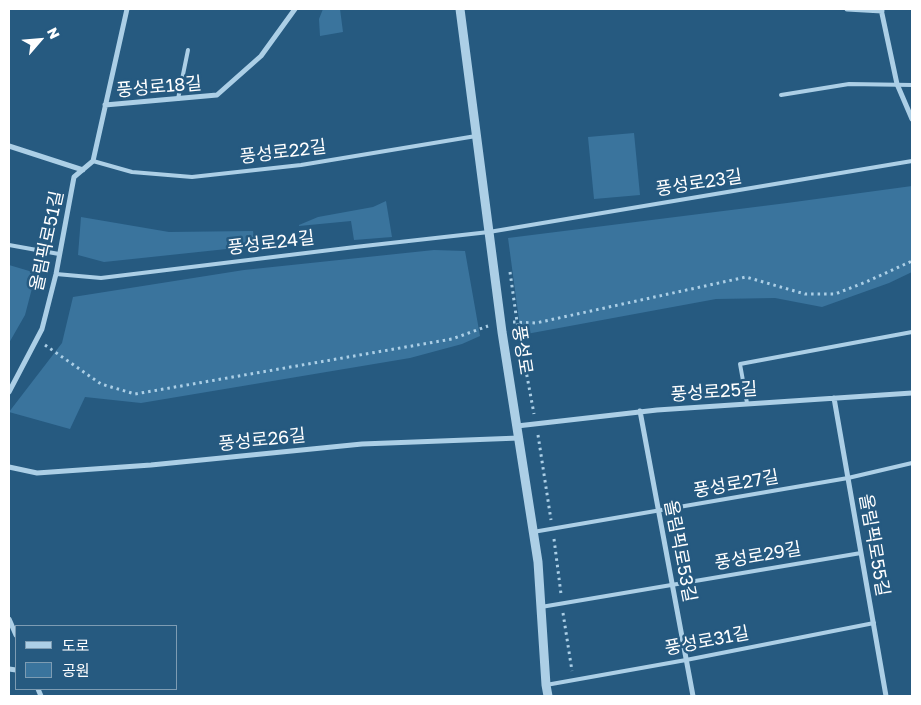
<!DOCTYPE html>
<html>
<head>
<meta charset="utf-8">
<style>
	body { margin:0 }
	#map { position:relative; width:921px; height:705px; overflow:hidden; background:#265a80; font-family:"Golos Text","Noto Sans KR",sans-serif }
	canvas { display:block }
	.frame { position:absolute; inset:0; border:10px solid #fff; pointer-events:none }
	.legend { position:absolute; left:15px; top:625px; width:162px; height:65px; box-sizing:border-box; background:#265a80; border:1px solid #7d9cb3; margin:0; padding:6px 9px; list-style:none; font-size:15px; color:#fff }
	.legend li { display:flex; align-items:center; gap:10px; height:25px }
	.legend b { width:25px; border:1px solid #7d9cb3 }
	.north { position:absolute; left:15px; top:15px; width:50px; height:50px; -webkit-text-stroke:4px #265a80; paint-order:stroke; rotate:63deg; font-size:14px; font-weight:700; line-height:20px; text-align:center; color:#fff }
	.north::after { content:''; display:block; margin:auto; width:18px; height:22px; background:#fff; clip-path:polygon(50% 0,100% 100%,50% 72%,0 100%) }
</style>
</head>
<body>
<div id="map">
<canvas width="921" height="705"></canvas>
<div class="frame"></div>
<ul class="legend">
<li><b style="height:6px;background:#accfe6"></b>도로</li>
<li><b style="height:14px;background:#3a749d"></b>공원</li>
</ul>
<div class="north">N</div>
</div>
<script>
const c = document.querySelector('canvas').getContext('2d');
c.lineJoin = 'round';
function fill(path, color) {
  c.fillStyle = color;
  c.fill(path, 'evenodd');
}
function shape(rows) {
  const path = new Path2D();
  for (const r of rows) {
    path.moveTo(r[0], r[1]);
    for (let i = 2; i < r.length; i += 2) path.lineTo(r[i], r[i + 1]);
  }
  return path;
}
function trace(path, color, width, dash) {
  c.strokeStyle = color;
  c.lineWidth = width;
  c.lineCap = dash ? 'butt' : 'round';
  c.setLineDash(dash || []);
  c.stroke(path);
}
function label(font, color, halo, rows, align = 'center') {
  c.font = font + ' "Golos Text","Noto Sans KR",sans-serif';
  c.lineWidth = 5;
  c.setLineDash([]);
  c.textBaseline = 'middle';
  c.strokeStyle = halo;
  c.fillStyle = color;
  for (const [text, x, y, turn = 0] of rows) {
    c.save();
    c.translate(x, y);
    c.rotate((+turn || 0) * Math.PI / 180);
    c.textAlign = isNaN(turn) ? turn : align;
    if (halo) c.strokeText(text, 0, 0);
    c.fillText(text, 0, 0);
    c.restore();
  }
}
fill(shape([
	[323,9,340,9,343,32,320,36,319,19],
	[634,133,640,195,594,199,588,137],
	[912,186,912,272,889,283,822,307,775,298,716,299,521,335,508,238,787,203],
	[386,201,392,237,354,240,351,221,299,226,299,225,318,217,373,207],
	[81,217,169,232,253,231,255,246,104,262,78,255],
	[434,250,465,251,480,336,462,344,410,358,141,403,85,397,70,429,9,412,62,343,73,297,244,270],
	[9,265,36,273,25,315,9,343]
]), '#3a749d');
trace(shape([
	[510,272,517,322,534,414],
	[513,322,536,323,746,277,805,294,835,294,866,282,912,261],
	[45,345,101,384,135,394,452,339,488,326],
	[538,435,551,520],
	[554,539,561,594],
	[563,613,572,671]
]), '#accfe6', 3, [2.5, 4]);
trace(shape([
	[781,95,849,84,912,85],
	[178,99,188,50],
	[93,161,132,172,192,177,301,165,476,136],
	[9,245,59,254],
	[56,274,101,278,355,247,489,232,912,161],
	[747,403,740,364,912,332],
	[533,532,848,478,912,463],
	[541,607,861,553],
	[546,685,686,660,874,623]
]), '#accfe6', 4);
trace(shape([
	[847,9,882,11],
	[881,9,897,84,912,119],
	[105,105,217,95,261,56,295,9],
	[9,146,83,170],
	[9,392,42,329,56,274,74,177,93,161,127,9],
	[834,398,886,696],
	[640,411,693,696],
	[517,426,657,410,912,393],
	[9,467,37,473,151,465,362,444,519,438],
	[9,619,16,635],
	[9,669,16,670],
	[38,689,41,696]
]), '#accfe6', 5);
trace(shape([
	[460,9,502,332,538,562,546,685,548,696]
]), '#accfe6', 9);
label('18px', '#fff', '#265a80', [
	["풍성로18길",159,87,-5],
	["풍성로22길",283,152,-7],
	["풍성로23길",699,183,-9],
	["올림픽로51길",47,241,-78],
	["풍성로24길",271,243,-7],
	["풍성로",522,350,81],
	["풍성로25길",714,392,-4],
	["풍성로26길",262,440,-6],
	["풍성로27길",736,484,-10],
	["올림픽로55길",874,545,80],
	["올림픽로53길",680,551,79],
	["풍성로29길",758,556,-10],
	["풍성로31길",707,641,-11]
]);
</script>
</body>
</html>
